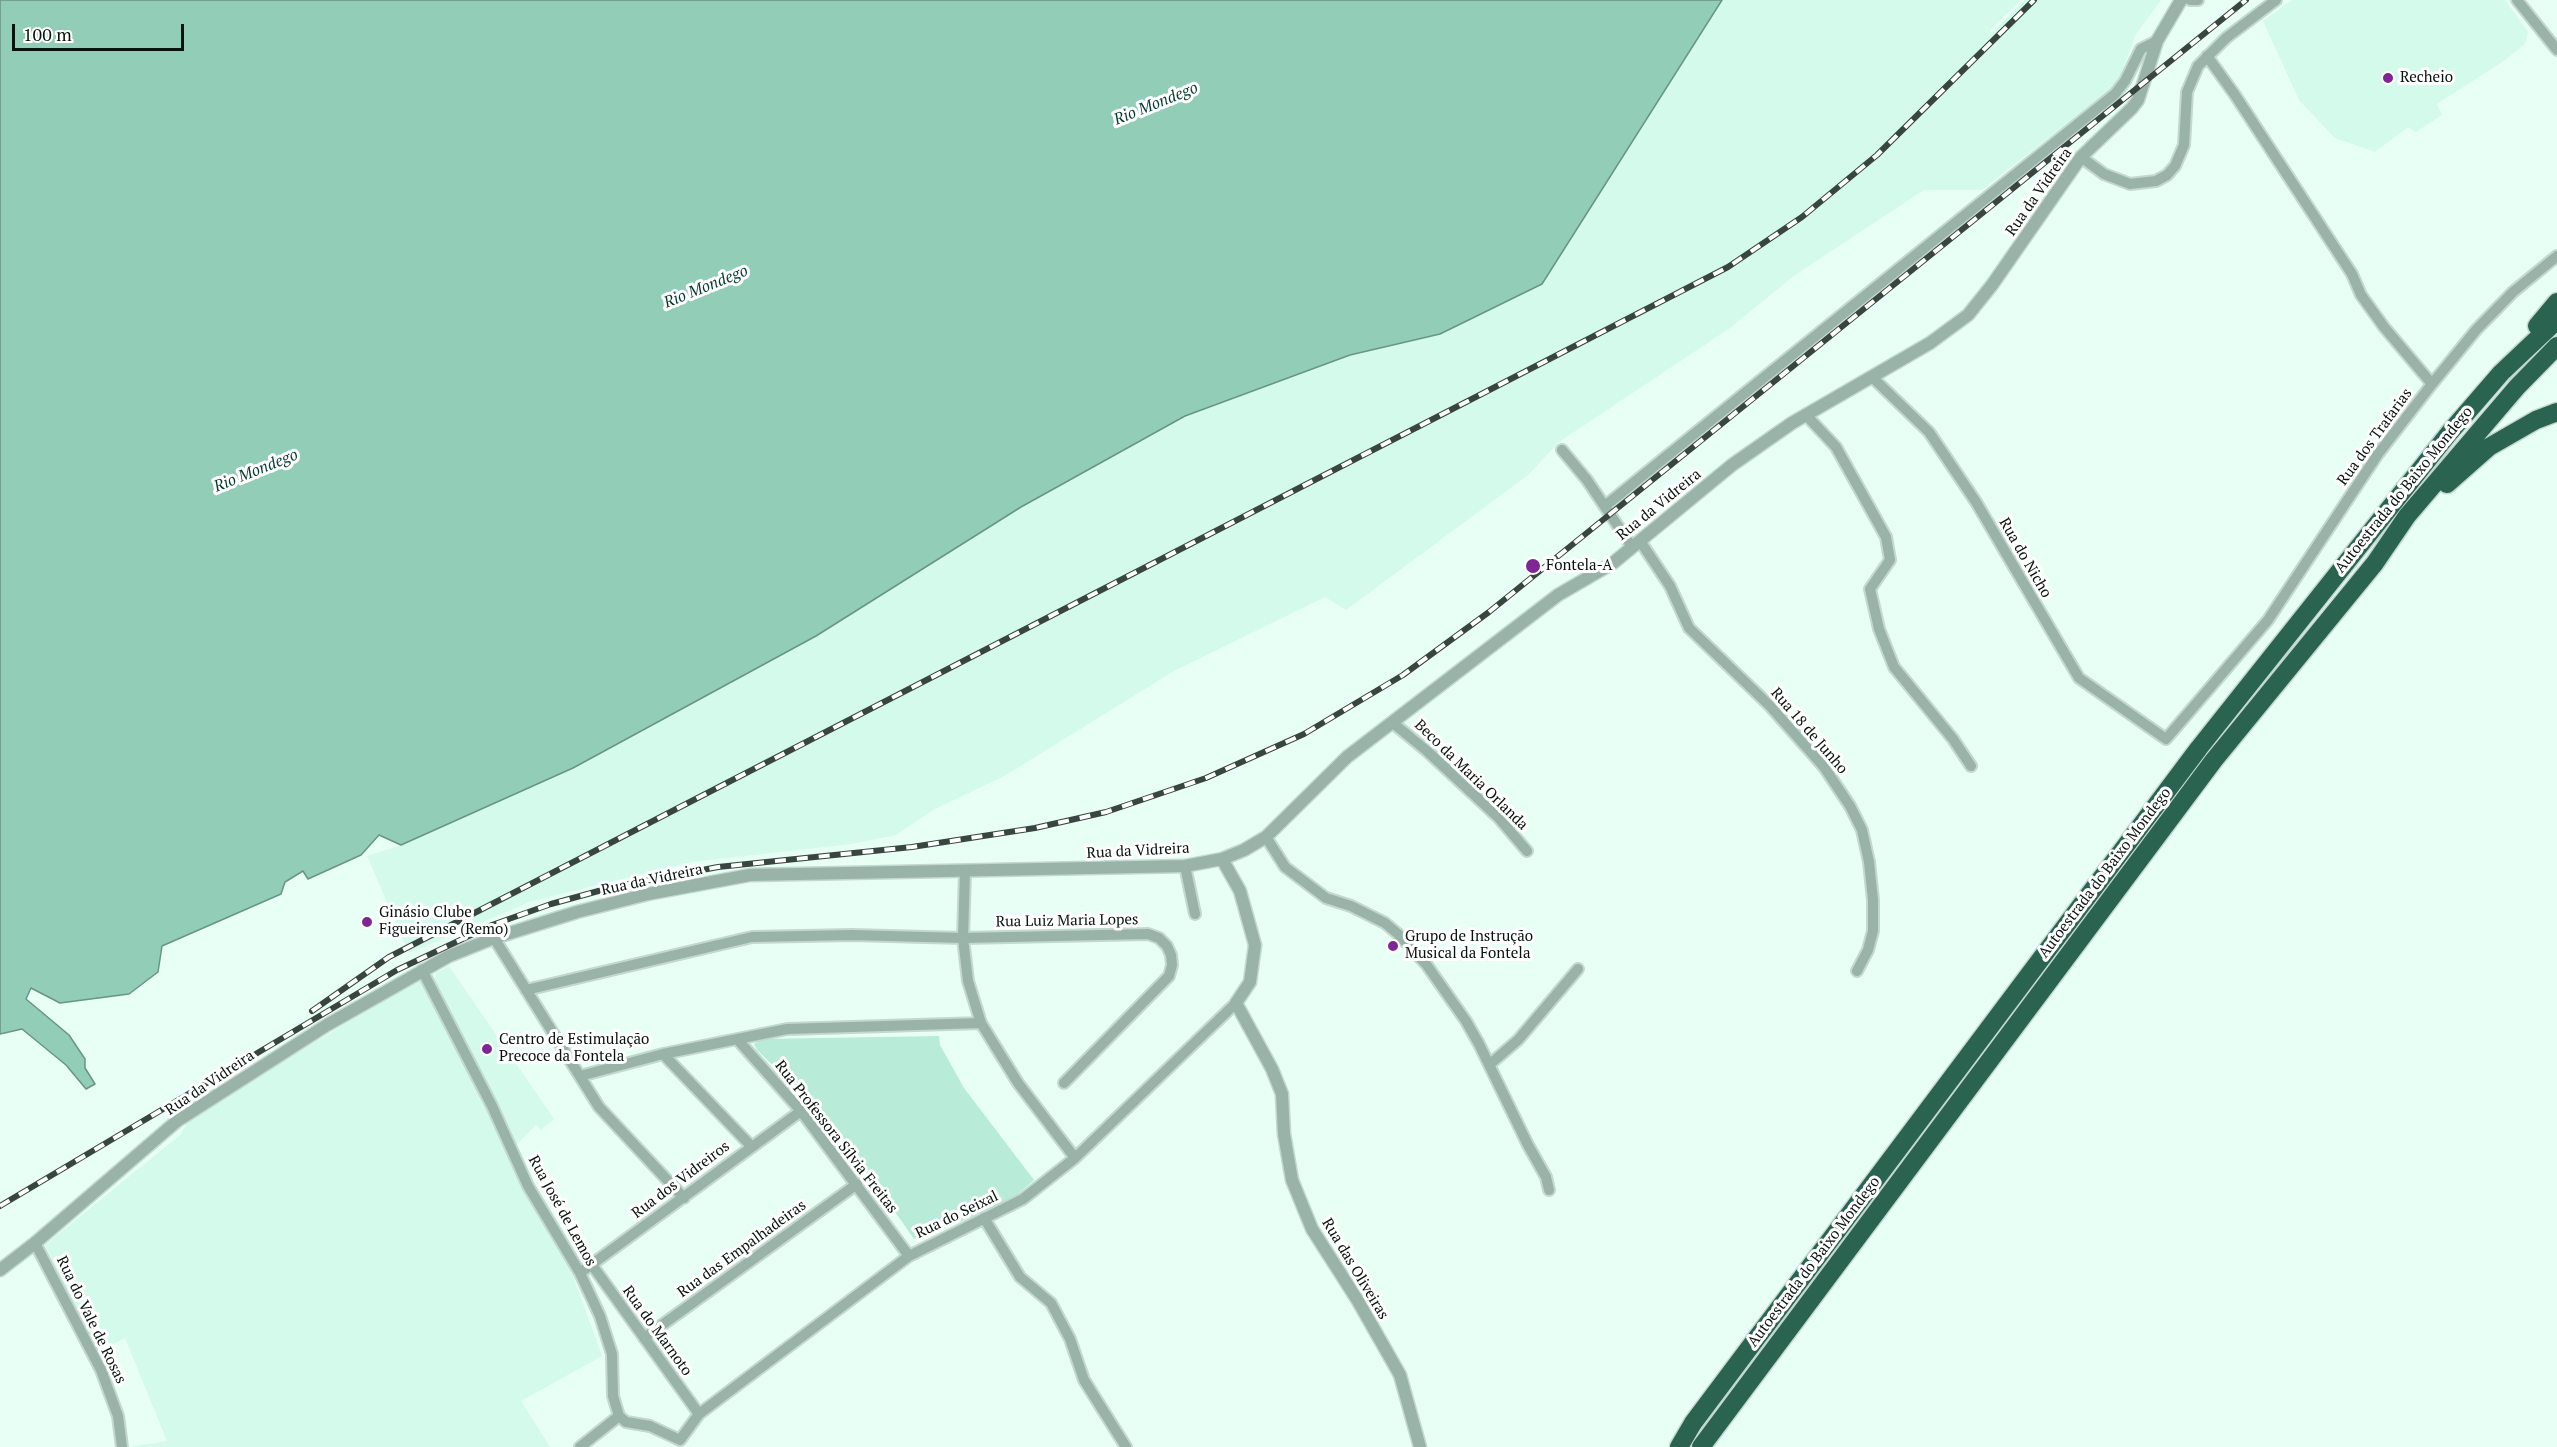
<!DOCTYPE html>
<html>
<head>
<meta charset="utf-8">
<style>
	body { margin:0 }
	#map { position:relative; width:2557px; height:1447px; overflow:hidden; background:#e7fff5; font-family:"PT Serif",serif }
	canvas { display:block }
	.scale { position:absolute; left:12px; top:24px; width:172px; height:27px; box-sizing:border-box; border:3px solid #08120e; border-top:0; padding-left:8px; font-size:18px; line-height:21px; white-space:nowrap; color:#08120e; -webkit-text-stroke:4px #fff; paint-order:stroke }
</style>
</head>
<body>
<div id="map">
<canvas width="2557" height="1447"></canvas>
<div class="scale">100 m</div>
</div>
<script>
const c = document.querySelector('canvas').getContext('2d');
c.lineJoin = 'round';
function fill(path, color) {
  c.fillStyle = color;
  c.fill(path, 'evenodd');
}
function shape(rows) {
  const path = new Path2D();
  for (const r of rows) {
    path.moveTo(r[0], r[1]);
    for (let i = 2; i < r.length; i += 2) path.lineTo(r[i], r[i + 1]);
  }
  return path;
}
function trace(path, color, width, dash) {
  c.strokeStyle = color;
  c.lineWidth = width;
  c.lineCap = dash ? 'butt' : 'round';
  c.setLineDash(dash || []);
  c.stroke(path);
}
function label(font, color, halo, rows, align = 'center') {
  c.font = font + ' "PT Serif",serif';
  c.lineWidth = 6;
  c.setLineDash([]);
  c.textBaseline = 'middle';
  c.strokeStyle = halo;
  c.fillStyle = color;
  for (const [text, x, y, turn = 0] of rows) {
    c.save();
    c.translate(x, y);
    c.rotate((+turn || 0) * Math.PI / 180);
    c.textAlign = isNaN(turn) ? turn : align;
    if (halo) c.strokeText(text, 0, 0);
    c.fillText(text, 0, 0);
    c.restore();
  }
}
fill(shape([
	[1722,0,2021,0,1990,30,1981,20,1992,33,2025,0,2161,0,2136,34,2117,84,1982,190,1924,190,1795,275,1730,328,1559,442,1528,475,1346,610,1325,597,1174,671,1006,775,933,810,896,835,851,844,692,862,532,901,409,953,367,856,401,845,573,768,816,636,1021,507,1185,416,1350,355,1440,334,1542,284],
	[2292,0,2505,0,2528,32,2525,44,2505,60,2437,104,2442,115,2416,132,2408,127,2375,152,2335,138,2299,100,2263,21],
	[449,966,554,1119,541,1130,536,1125,514,1147,434,980,436,973],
	[420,979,573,1276,602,1356,521,1401,550,1447,129,1447,167,1441,125,1338,97,1353,45,1245,180,1135,192,1116]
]), '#d3faea');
fill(shape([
	[939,1036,940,1045,964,1088,1034,1180,1010,1201,918,1239,914,1239,834,1125,757,1050,754,1044,761,1039]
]), '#b8ecd8');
const water = shape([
	[0,0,1722,0,1542,284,1440,334,1350,355,1185,416,1021,507,816,636,573,768,401,845,379,835,361,855,308,879,303,871,285,882,281,894,162,946,158,972,129,994,60,1003,31,988,26,999,69,1035,85,1059,85,1068,95,1084,86,1089,66,1065,22,1029,0,1034,0,0]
]);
fill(water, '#92cdb7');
trace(water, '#699584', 1.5);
const minor = shape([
	[2190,0,2198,0],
	[2517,0,2557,50],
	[2207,56,2235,95,2352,274,2361,295,2384,327,2432,384],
	[2081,157,2104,174,2130,184,2156,181,2167,175,2175,166,2184,145,2187,92,2198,66,2226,38,2276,0],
	[1872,377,1929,432,1976,502,2079,678,2166,739,2268,620,2378,454,2432,384,2476,330,2513,292,2557,256],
	[1806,415,1836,447,1886,537,1890,560,1870,589,1879,629,1894,667,1953,739,1971,766],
	[1562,450,1587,480,1632,547],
	[1605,506,2115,94,2125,81,2141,49,2157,41],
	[1640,541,1670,586,1689,628,1770,706,1824,767,1850,806,1862,830,1869,862,1873,900,1873,931,1868,950,1857,971],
	[1393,723,1427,751,1498,817,1527,851],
	[1266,837,1285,867,1326,898,1351,906,1385,923,1398,934,1426,964,1466,1021,1479,1044,1528,1145,1546,1177,1549,1190],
	[1185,866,1195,914],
	[965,872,963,938,968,981,981,1023,1018,1083,1075,1158],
	[494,938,599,1107,684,1198],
	[422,970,492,1106,528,1186,580,1273,600,1316,612,1354,613,1396,619,1416,626,1422,650,1426,680,1440],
	[526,990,752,937,852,935,963,938,1148,934,1159,938,1167,946,1171,955,1172,965,1169,976,1064,1083],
	[737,1039,801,1111,909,1256],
	[663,1054,751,1146],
	[1489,1065,1518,1040,1578,969],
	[580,1076,663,1054,787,1029,981,1023],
	[984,1218,1020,1277,1051,1303,1070,1339,1084,1380,1126,1447],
	[35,1243,101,1370,118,1416,122,1447],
	[592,1265,699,1414],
	[580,1273,801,1111],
	[644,1338,857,1184],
	[680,1440,699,1414,909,1256,1023,1199,1075,1158,1236,1003],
	[580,1447,619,1416]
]);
const tertiary = shape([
	[1222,859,1240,891,1255,945,1250,982,1236,1003,1272,1069,1282,1094,1284,1134,1292,1180,1312,1229,1358,1301,1400,1375,1420,1447],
	[0,1270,35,1243,177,1121,327,1025,449,956,494,938,577,912,648,894,750,875,1185,866,1222,859,1244,850,1266,837,1347,757,1558,595,1613,563,1732,465,1792,423,1930,343,1968,315,1992,285,2081,157,2132,108,2138,100,2157,41,2181,0]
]);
const motorway = shape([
	[2537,326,2557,302],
	[2447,484,2489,447,2536,420,2557,412],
	[1679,1447,1693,1423,2199,748,2450,432,2501,373,2557,320],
	[1701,1447,2214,760,2375,563,2407,516,2517,387,2557,346]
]);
trace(minor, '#c3d9d0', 14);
trace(tertiary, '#c3d9d0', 15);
trace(motorway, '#c3d9d0', 21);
trace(minor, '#9ab3a9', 10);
trace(tertiary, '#9ab3a9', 12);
trace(motorway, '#2a6350', 18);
const rail = shape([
	[312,1011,389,957,1728,267,1802,217,1877,155,2034,0],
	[0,1206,397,970,492,925,551,904,613,887,718,867,912,847,1035,828,1106,812,1206,778,1304,734,1403,675,1489,612,2246,0]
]);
trace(rail, '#384540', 6);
trace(rail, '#fff', 4, [11]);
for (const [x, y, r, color] of [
	[2388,78,6,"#7e2693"],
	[1533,566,8,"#7e2693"],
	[367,922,6,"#7e2693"],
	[1393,946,6,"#7e2693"],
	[487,1049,6,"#7e2693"]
]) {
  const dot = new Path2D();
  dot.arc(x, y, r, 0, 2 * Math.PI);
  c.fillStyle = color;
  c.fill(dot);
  trace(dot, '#fff', 2);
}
label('15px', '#08120e', '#fff', [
	["Recheio",2400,78],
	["Fontela-A",1546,566],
	["Ginásio Clube",379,913],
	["Figueirense (Remo)",379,930],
	["Grupo de Instrução",1405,937],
	["Musical da Fontela",1405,954],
	["Centro de Estimulação",499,1040],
	["Precoce da Fontela",499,1057]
], 'left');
label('15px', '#08120e', '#fff', [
	["Rua da Vidreira",2039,192,-55],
	["Rua dos Trafarias",2375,437,-54],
	["Autoestrada do Baixo Mondego",2404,490,-51],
	["Rua da Vidreira",1659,505,-39],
	["Rua do Nicho",2025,558,60],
	["Rua 18 de Junho",1809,731,49],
	["Beco da Maria Orlanda",1471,775,44],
	["Rua da Vidreira",1138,851,-3],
	["Autoestrada do Baixo Mondego",2105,873,-53],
	["Rua da Vidreira",652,880,-12],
	["Rua Luiz Maria Lopes",1067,921,-1],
	["Rua da Vidreira",210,1083,-34],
	["Rua Professora Sílvia Freitas",836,1137,52],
	["Rua dos Vidreiros",681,1180,-37],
	["Rua José de Lemos",562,1211,61],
	["Rua do Seixal",957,1215,-26],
	["Rua das Empalhadeiras",742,1249,-36],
	["Autoestrada do Baixo Mondego",1814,1262,-53],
	["Rua das Oliveiras",1355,1269,59],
	["Rua do Vale de Rosas",91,1320,64],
	["Rua do Marnoto",657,1331,54]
]);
label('italic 16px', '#073c2d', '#fff', [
	["Rio Mondego",1156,104,-22],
	["Rio Mondego",706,287,-22],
	["Rio Mondego",256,471,-22]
]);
</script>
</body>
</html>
